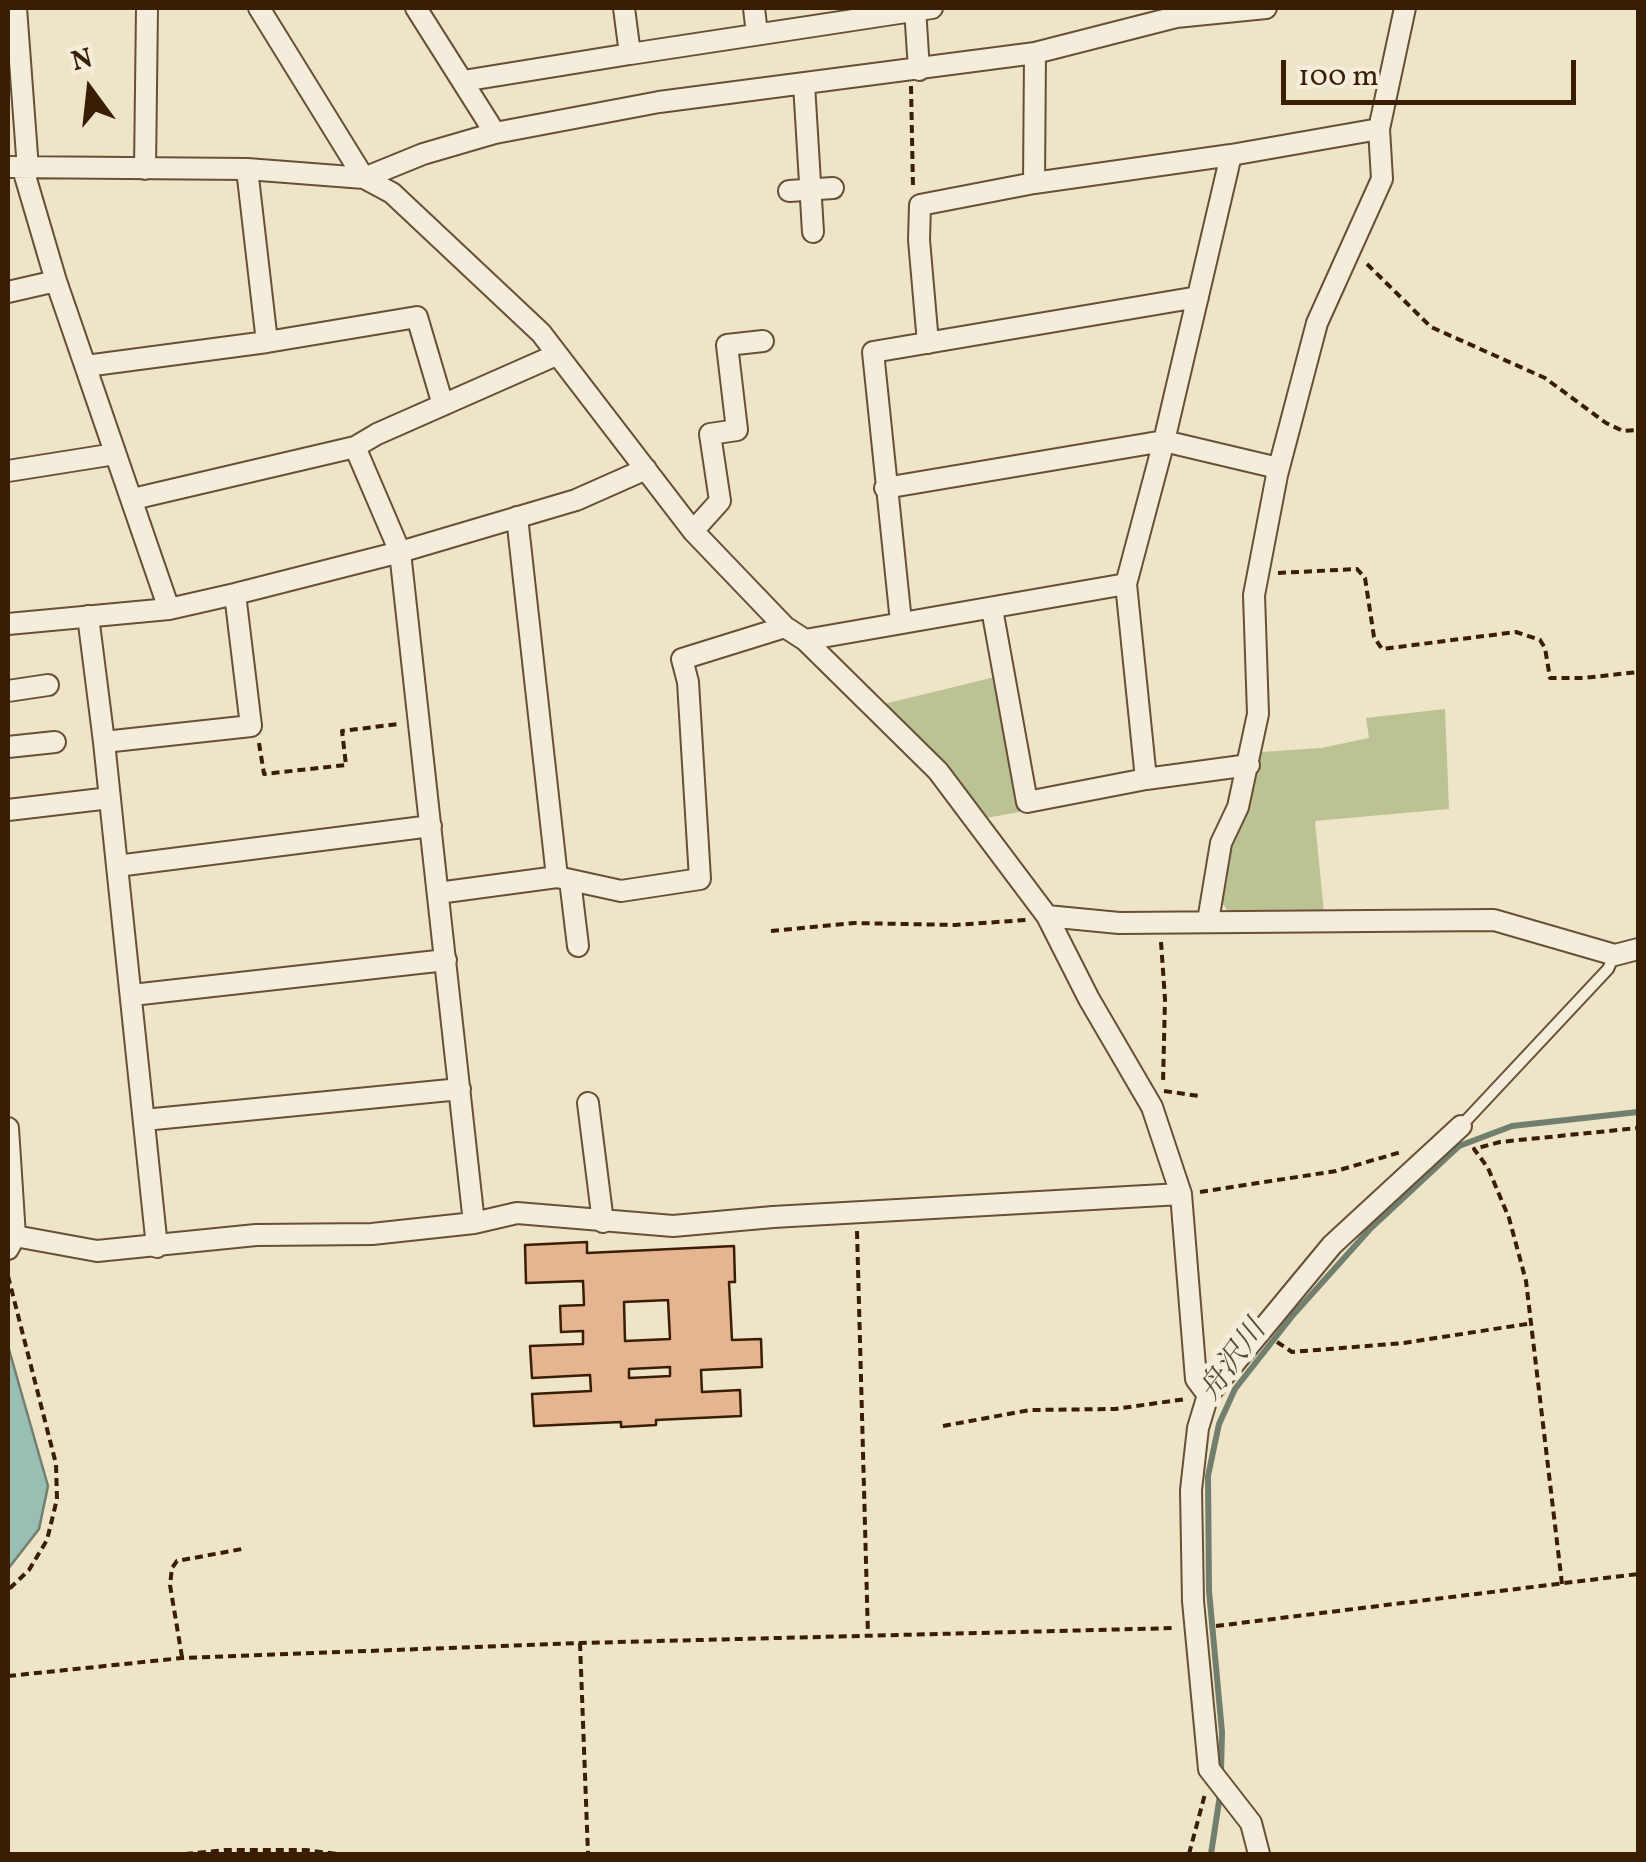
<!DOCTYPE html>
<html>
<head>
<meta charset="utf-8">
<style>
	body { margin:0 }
	#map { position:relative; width:1646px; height:1862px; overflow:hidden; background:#eee4c7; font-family:Vollkorn,serif }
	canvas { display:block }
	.frame { position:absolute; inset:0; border:10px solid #3a1e04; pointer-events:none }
	.north { position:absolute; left:40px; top:40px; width:100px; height:100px; -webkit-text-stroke:8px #f4eddb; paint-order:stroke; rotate:345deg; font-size:28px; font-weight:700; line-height:40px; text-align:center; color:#3a1e04 }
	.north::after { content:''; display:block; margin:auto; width:35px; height:45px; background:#3a1e04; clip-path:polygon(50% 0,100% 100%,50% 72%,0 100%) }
	.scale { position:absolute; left:1281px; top:60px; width:295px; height:45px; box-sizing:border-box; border:5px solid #3a1e04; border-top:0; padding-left:12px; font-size:30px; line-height:35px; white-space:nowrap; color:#3a1e04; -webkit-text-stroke:8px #f4eddb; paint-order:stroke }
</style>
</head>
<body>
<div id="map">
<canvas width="1646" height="1862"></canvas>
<div class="frame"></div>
<div class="north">N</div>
<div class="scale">100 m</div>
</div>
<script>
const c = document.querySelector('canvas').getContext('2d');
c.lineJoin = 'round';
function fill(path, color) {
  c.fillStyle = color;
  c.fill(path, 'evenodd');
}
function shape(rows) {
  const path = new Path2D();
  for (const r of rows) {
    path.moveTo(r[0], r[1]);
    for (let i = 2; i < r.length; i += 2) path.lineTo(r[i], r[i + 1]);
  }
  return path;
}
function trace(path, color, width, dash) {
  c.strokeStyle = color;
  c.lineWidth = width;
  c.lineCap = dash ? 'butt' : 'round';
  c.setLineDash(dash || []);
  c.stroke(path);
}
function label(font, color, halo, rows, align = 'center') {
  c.font = font + ' Vollkorn,"Noto Serif JP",serif';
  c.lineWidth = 10;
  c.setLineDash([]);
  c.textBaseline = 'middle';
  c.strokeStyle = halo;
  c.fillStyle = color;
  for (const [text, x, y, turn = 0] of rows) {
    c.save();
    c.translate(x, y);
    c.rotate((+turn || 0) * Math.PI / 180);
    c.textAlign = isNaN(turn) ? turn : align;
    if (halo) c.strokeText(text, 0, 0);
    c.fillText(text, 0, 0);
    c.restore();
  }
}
fill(shape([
	[995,677,1019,812,981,819,880,705],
	[1445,709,1449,809,1315,821,1324,913,1229,913,1221,901,1230,850,1261,752,1321,748,1369,738,1366,718]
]), '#bcc393');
const water = shape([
	[8,1346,48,1486,39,1529,8,1569,8,1346]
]);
fill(water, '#99bfb4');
trace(water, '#737f6e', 2.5);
trace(shape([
	[1221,1772,1222,1732,1209,1591,1208,1476,1219,1424,1235,1389,1293,1315,1371,1228,1459,1146,1512,1126,1638,1112],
	[1211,1854,1220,1795]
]), '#737f6e', 6);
const building = shape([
	[587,1242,587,1253,734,1246,735,1282,729,1282,732,1340,761,1339,762,1367,701,1370,702,1392,740,1390,741,1416,656,1420,656,1425,621,1427,621,1422,534,1426,532,1394,591,1391,590,1375,532,1378,530,1346,583,1344,583,1331,561,1332,560,1306,584,1305,583,1281,526,1283,525,1245,587,1242],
	[668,1300,670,1339,625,1341,624,1302,668,1300],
	[670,1367,670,1376,629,1378,629,1369,670,1367]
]);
fill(building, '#e4b590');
trace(building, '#3a1e04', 2.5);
const service = shape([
	[1461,1126,1608,969,1614,956]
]);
const minor = shape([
	[16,8,28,169],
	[259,8,364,178],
	[416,8,495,133],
	[624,8,630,54,932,8],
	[754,8,757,34],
	[915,8,919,70],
	[463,81,630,54],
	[804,84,813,232],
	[8,167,247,169,364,178,392,193,541,333,693,531,785,627,805,640,938,771,1047,916,1089,999,1152,1107,1181,1194,1196,1379,1208,1395],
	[23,169,56,281,169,609],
	[145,169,147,8],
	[247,169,267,342],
	[364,178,423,154,495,133,659,102,1035,53,1176,17,1266,8],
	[1034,183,1035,53],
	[789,191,833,188],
	[8,292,56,281],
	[928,343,919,240,920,205,1034,183,1231,155,1379,129],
	[86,366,267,342,417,317,443,405],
	[355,447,400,552,474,1223],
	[8,471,115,454],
	[885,488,1164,441,1278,468],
	[133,499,355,447,377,434,556,355],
	[693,531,720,501,710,434,737,430,727,345,763,341],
	[992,609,1027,802,1146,779,1249,765],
	[88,616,104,742,157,1247],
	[901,622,873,352,1198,297],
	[8,624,169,609,235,594,400,552,576,500,646,469],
	[805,640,1126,584],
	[8,691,48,685],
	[104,742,251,726,235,594],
	[8,747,55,742],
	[1146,779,1126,584,1164,441,1231,155],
	[8,810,110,798],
	[117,866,431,826],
	[557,877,621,891,700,879,688,682,682,659,785,627],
	[570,880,578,946],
	[438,893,557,877,517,517],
	[1047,916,1119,923,1494,920,1615,955,1638,949],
	[1208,921,1221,843,1238,807,1258,714,1254,595,1277,475,1317,323,1382,179,1379,129,1405,8],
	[132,995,446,960],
	[588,1103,603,1222],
	[144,1120,460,1089],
	[8,1128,15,1236,8,1249],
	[15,1236,97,1251,256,1235,372,1234,474,1223,517,1213,673,1226,773,1217,1181,1194],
	[1259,1854,1251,1823,1209,1769,1193,1601,1191,1490,1198,1428,1208,1395,1332,1245,1461,1126]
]);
trace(service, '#675035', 14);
trace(minor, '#675035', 24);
trace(shape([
	[911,86,913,187],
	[1367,264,1431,327,1545,378,1606,423,1623,431,1638,430],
	[1278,573,1357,569,1365,578,1374,637,1382,649,1516,632,1540,640,1545,648,1550,678,1584,678,1638,672],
	[259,743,264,774,346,765,342,731,398,724],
	[771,931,854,923,955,925,1026,920],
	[1161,942,1165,999,1163,1083],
	[1164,1091,1199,1096],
	[1200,1192,1336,1171,1401,1152],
	[857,1231,868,1636],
	[8,1276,56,1464,57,1499,47,1540,29,1570,8,1590],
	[1277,1342,1292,1352,1404,1343,1533,1323],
	[943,1426,1030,1410,1115,1409,1186,1399],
	[1562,1584,1526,1281,1509,1218,1488,1168,1474,1149,1500,1142,1638,1128],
	[1216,1626,1638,1574],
	[580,1643,588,1854],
	[182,1657,170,1585,172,1568,177,1561,242,1549],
	[8,1676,182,1658,580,1643,1176,1628],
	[185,1854,225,1850,306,1850,337,1854],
	[1189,1854,1205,1794]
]), '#3a1e04', 4, [8, 5]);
trace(service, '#f4eddb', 10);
trace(minor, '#f4eddb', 20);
label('italic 30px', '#564e39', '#f4eddb', [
	["舟沢川",1235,1362,-54]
]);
</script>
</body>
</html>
